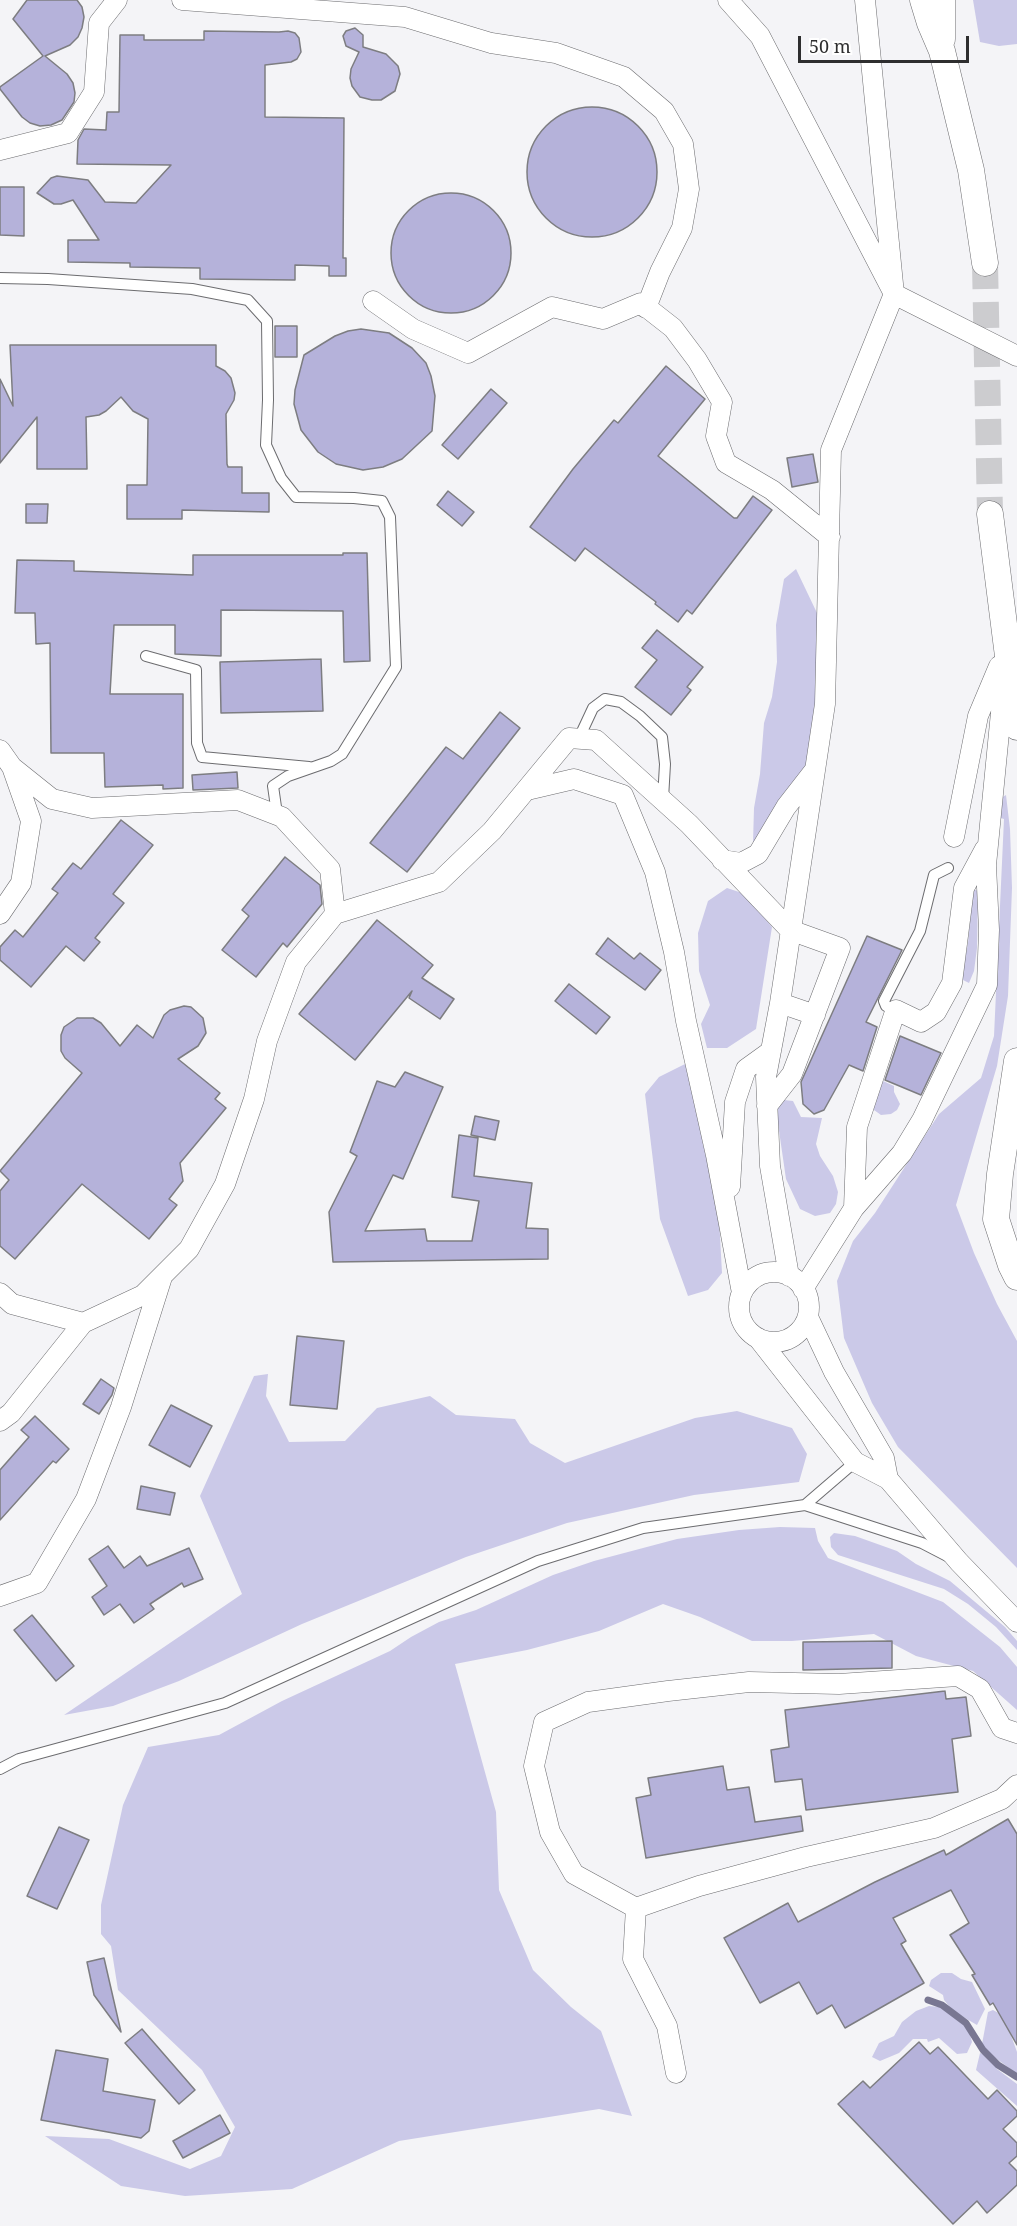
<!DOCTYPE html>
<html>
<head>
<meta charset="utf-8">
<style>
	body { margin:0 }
	#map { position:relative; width:1017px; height:2226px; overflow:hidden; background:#f4f4f7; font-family:"Noto Serif",serif }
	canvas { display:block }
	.scale { position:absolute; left:798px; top:36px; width:171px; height:27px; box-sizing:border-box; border:3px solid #2e2e2f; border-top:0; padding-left:8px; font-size:18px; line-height:21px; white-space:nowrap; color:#2e2e2f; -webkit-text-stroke:4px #fff; paint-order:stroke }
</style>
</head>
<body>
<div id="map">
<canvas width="1017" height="2226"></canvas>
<div class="scale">50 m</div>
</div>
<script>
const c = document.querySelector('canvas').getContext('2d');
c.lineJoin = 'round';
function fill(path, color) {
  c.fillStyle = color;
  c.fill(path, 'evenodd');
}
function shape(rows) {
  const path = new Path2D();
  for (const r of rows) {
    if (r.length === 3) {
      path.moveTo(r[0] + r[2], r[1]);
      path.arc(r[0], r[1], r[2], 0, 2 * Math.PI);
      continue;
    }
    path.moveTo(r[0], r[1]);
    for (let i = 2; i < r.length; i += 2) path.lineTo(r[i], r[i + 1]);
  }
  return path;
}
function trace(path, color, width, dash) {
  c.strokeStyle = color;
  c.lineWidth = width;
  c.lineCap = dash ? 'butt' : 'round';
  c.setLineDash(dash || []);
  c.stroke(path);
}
fill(shape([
	[973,0,1017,0,1017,44,999,46,980,42],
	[796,569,817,613,822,641,811,759,759,837,753,843,754,808,760,774,764,723,772,697,777,662,776,625,784,579],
	[1006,795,1010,829,1012,888,1008,996,997,1066,956,1205,974,1253,997,1304,1017,1341,1017,1568,898,1447,872,1403,844,1338,837,1281,853,1241,875,1213,939,1114,981,1078,994,1036,1004,819,997,817,998,800],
	[727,888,745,894,772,927,756,1029,727,1048,707,1048,701,1024,710,1005,699,971,698,933,708,901],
	[973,889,978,891,977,948,974,971,969,983,961,979,968,943],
	[685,1064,698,1102,703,1145,717,1181,722,1273,708,1290,688,1296,660,1219,645,1094,659,1077],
	[883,1081,894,1086,894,1092,900,1104,897,1110,891,1114,881,1115,874,1110,874,1104],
	[784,1100,793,1101,801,1117,822,1118,816,1144,820,1156,833,1176,838,1192,836,1204,830,1213,815,1216,800,1209,786,1179,777,1117,778,1105],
	[268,1374,266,1396,289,1442,345,1441,377,1408,430,1396,456,1415,515,1419,530,1443,565,1463,695,1418,737,1411,792,1428,807,1454,799,1482,694,1495,567,1523,466,1557,302,1624,179,1681,113,1706,64,1715,242,1594,200,1496,254,1376],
	[780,1527,815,1528,818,1541,828,1558,943,1602,1000,1647,1017,1667,1017,1710,973,1671,916,1656,874,1634,792,1641,752,1641,700,1617,663,1604,599,1631,527,1650,455,1664,496,1812,499,1890,533,1970,571,2007,601,2031,632,2116,599,2109,399,2141,292,2189,185,2196,121,2186,45,2136,109,2139,190,2169,221,2156,235,2127,202,2070,118,1990,111,1946,101,1934,101,1905,123,1805,148,1747,219,1735,282,1701,390,1651,411,1637,439,1622,476,1610,553,1575,594,1561,677,1539,739,1530],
	[834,1533,855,1536,897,1551,916,1564,950,1581,1005,1627,1017,1641,1017,1650,996,1627,968,1604,944,1589,838,1555,831,1547,830,1537],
	[941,1973,952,1973,961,1979,972,1982,985,2009,977,2025,953,2011,944,2000,943,1995,929,1986,931,1980],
	[929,2006,939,2007,946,2010,968,2027,972,2042,967,2053,957,2054,939,2038,928,2042,927,2039,913,2039,899,2053,880,2061,872,2057,879,2043,894,2036,902,2022,916,2011],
	[993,2010,1004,2016,1017,2052,1017,2074,989,2053,982,2044,988,2012],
	[980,2053,989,2056,997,2069,1017,2084,1017,2106,976,2070]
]), '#cbc9e8');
trace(shape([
	[928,2000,942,2005,966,2023,983,2050,998,2065,1017,2077]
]), '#797792', 7);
const building = shape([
	[27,0,77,0,82,7,84,17,82,28,78,37,70,45,45,56,67,74,73,83,75,93,74,102,62,120,51,125,40,126,30,123,22,117,0,89,0,87,43,56,13,19,27,0],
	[355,28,363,35,363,47,386,54,398,66,400,74,395,91,381,100,372,100,360,97,352,86,350,78,351,69,359,52,346,46,343,36,346,31,355,28],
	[204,31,279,32,288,31,295,33,299,38,301,52,297,59,291,62,265,65,265,117,344,118,343,258,346,258,346,276,329,276,329,266,295,265,295,280,200,279,200,268,130,267,130,263,68,262,68,240,99,240,73,200,61,204,54,204,37,193,51,178,57,176,88,180,105,202,136,203,171,165,77,164,78,140,84,129,106,130,107,112,119,112,120,35,144,35,144,40,204,40,204,31],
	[592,172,65],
	[0,187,24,187,24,236,0,235,0,187],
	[451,253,60],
	[275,326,297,326,297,357,275,357,275,326],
	[361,329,389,333,412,348,426,363,431,376,435,396,432,431,402,459,383,467,363,470,336,464,318,452,301,430,294,404,295,390,304,355,335,336,348,331,361,329],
	[10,345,216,345,216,366,225,371,231,378,235,393,234,400,226,414,227,464,228,467,242,467,242,493,269,493,269,512,182,510,182,519,127,519,127,485,147,485,148,419,133,411,121,397,106,411,99,415,86,417,87,469,37,469,37,417,0,463,0,379,13,406,10,345],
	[666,366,705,399,658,456,734,518,737,518,753,496,772,510,692,614,687,610,678,622,655,604,656,602,585,548,575,561,530,527,573,469,614,420,618,423,666,366],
	[491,389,507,403,458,459,442,445,491,389],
	[813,454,818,482,792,487,787,458,813,454],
	[448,491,474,512,462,526,437,505,448,491],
	[26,504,48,504,47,523,26,523,26,504],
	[343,553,367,553,370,661,344,662,343,611,221,610,221,656,175,654,175,625,114,625,110,694,183,694,183,788,163,789,163,785,105,787,104,753,51,753,50,643,36,644,35,613,15,613,17,560,74,561,74,571,193,575,193,555,343,555,343,553],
	[657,630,703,667,687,687,691,690,671,715,635,687,657,660,642,648,657,630],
	[321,659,323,711,221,713,220,662,321,659],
	[500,712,520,728,407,872,370,843,446,747,463,759,500,712],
	[237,772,238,788,193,790,192,775,237,772],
	[121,820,153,845,113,894,124,903,95,938,100,942,84,961,66,946,31,987,0,960,0,947,15,930,23,937,58,893,52,889,73,863,81,869,121,820],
	[285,857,320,885,322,904,287,947,283,943,256,977,222,950,249,916,242,910,285,857],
	[377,920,433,965,422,978,454,999,440,1019,409,998,412,991,355,1060,299,1014,377,920],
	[867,936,902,950,866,1022,877,1027,863,1071,849,1065,824,1110,814,1114,803,1104,801,1082,867,936],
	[608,938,634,959,640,953,661,970,645,990,596,954,608,938],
	[569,984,610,1017,596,1034,555,1001,569,984],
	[184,1006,191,1007,203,1018,206,1033,198,1046,178,1059,220,1093,215,1099,226,1108,180,1163,183,1181,169,1199,177,1205,149,1239,82,1184,15,1259,0,1246,0,1191,9,1180,0,1171,82,1073,65,1058,61,1051,61,1035,64,1027,77,1018,93,1018,101,1023,120,1046,137,1025,153,1038,164,1015,170,1010,184,1006],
	[900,1036,941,1053,921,1095,885,1080,900,1036],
	[405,1072,443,1087,403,1179,393,1175,365,1231,425,1229,427,1241,472,1241,479,1201,452,1197,459,1135,478,1138,474,1176,532,1183,526,1228,548,1229,548,1259,333,1262,329,1212,357,1156,350,1152,377,1081,395,1087,405,1072],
	[475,1116,499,1121,495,1140,471,1135,475,1116],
	[297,1336,344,1341,337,1409,290,1405,297,1336],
	[101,1379,114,1388,112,1395,99,1414,83,1404,101,1379],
	[171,1405,212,1426,190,1467,149,1445,171,1405],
	[35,1416,69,1449,56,1463,53,1461,0,1520,0,1470,29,1437,21,1430,35,1416],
	[141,1486,175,1493,170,1515,137,1509,141,1486],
	[108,1546,124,1568,140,1556,147,1566,189,1548,203,1579,184,1587,182,1583,150,1604,154,1609,134,1623,120,1604,104,1615,92,1597,107,1586,89,1559,108,1546],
	[32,1615,74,1666,56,1681,14,1630,32,1615],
	[892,1641,892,1668,803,1670,803,1642,892,1641],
	[945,1691,946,1699,966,1697,971,1736,952,1739,958,1792,806,1810,802,1779,775,1782,771,1750,789,1747,785,1710,945,1691],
	[723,1766,727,1790,749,1787,755,1822,801,1816,803,1831,646,1858,636,1798,651,1795,648,1778,723,1766],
	[1008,1819,1017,1834,1017,2045,993,2003,990,2005,972,1975,975,1974,950,1935,969,1923,951,1890,893,1918,906,1941,901,1944,924,1983,845,2028,832,2005,817,2014,799,1982,760,2003,724,1938,788,1903,798,1922,875,1882,944,1850,946,1855,1008,1819],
	[59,1827,89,1840,57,1909,27,1896,59,1827],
	[104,1958,121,2032,94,1995,87,1962,104,1958],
	[142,2029,195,2090,179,2104,125,2043,142,2029],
	[919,2042,930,2054,938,2047,988,2099,997,2090,1017,2111,1017,2116,1003,2129,1017,2143,1017,2156,1009,2163,1017,2171,1017,2185,987,2213,977,2201,953,2224,838,2104,863,2081,870,2088,919,2042],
	[56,2050,108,2059,103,2091,155,2100,149,2131,141,2138,41,2120,56,2050],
	[220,2115,230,2133,183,2158,173,2141,220,2115]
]);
fill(building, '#b5b2da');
trace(building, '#7d7d81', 1.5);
trace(shape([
	[985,263,990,514]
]), '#cccccf', 26, [26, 13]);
const service = shape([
	[0,278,48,279,192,289,248,300,267,321,268,400,266,445,281,478,296,497,354,498,382,501,390,517,396,667,342,754,331,761,288,776,273,786,277,814],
	[146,656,196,670,197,743,202,757,309,767],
	[579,738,593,708,605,699,621,702,640,716,662,737,665,764,663,799],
	[896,1010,886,1006,884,1001,920,931,934,875,948,868],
	[805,1505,922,1543,949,1557],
	[0,1769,19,1759,225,1703,538,1561,643,1528,805,1505,855,1462]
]);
const minor = shape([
	[182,0,405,17,491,43,556,53,624,77,664,111,683,144,689,189,682,228,660,272,646,308],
	[728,0,760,36,894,294,1017,356],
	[0,150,68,133,94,92,99,23,117,0],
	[373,301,413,329,468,353,552,307,603,319,641,303,673,328,697,360,722,402,716,436,726,463,772,490,830,537],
	[0,750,12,767,31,821,21,883,0,914],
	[12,767,52,799,92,808,238,800,282,817,330,869,335,914],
	[527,790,574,779,623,795,655,872,674,952,686,1021,716,1155,742,1293],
	[954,837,978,716,999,666],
	[722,860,741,863,758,854,786,807,814,771],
	[780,1003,815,1015],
	[730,1187,735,1102,746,1069,771,1051],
	[854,1208,857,1127,894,1015,896,1010,921,1022,936,1012,952,983,964,888,985,849],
	[774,1307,35],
	[789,1276,770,1166,766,1077,780,1003,825,704,831,450,894,294,865,0],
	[803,1289,854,1208,902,1153,922,1120,987,985,989,930,986,865,1004,682],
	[0,1293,12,1304,83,1323,143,1295,189,1249,225,1184,254,1099,267,1041,296,962,335,914,439,882,492,831,569,738,596,740,689,824,790,930,840,948,792,1074,767,1106],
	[808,1317,834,1372,884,1458,888,1479],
	[758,1338,855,1462,888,1479,959,1562,1017,1622],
	[0,1421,11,1413,83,1323],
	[0,1596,37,1583,86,1499,121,1407,162,1277],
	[636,1908,574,1874,550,1832,534,1766,544,1722,588,1702,668,1691,749,1682,839,1684,958,1676,980,1689,1002,1728,1017,1733],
	[676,2073,667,2026,633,1959,636,1908,699,1886,806,1857,934,1828,1002,1799,1017,1785]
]);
const tertiary = shape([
	[923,0,930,23,942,51,971,170,985,263],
	[942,0,942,39],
	[990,514,1017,727],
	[1017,1061,1000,1174,996,1219,1011,1265,1017,1277]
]);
trace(service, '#6c6c6f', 12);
trace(minor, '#6c6c6f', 21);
trace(tertiary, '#6c6c6f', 27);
trace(service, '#fff', 10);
trace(minor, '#fff', 20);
trace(tertiary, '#fff', 26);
</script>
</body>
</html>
